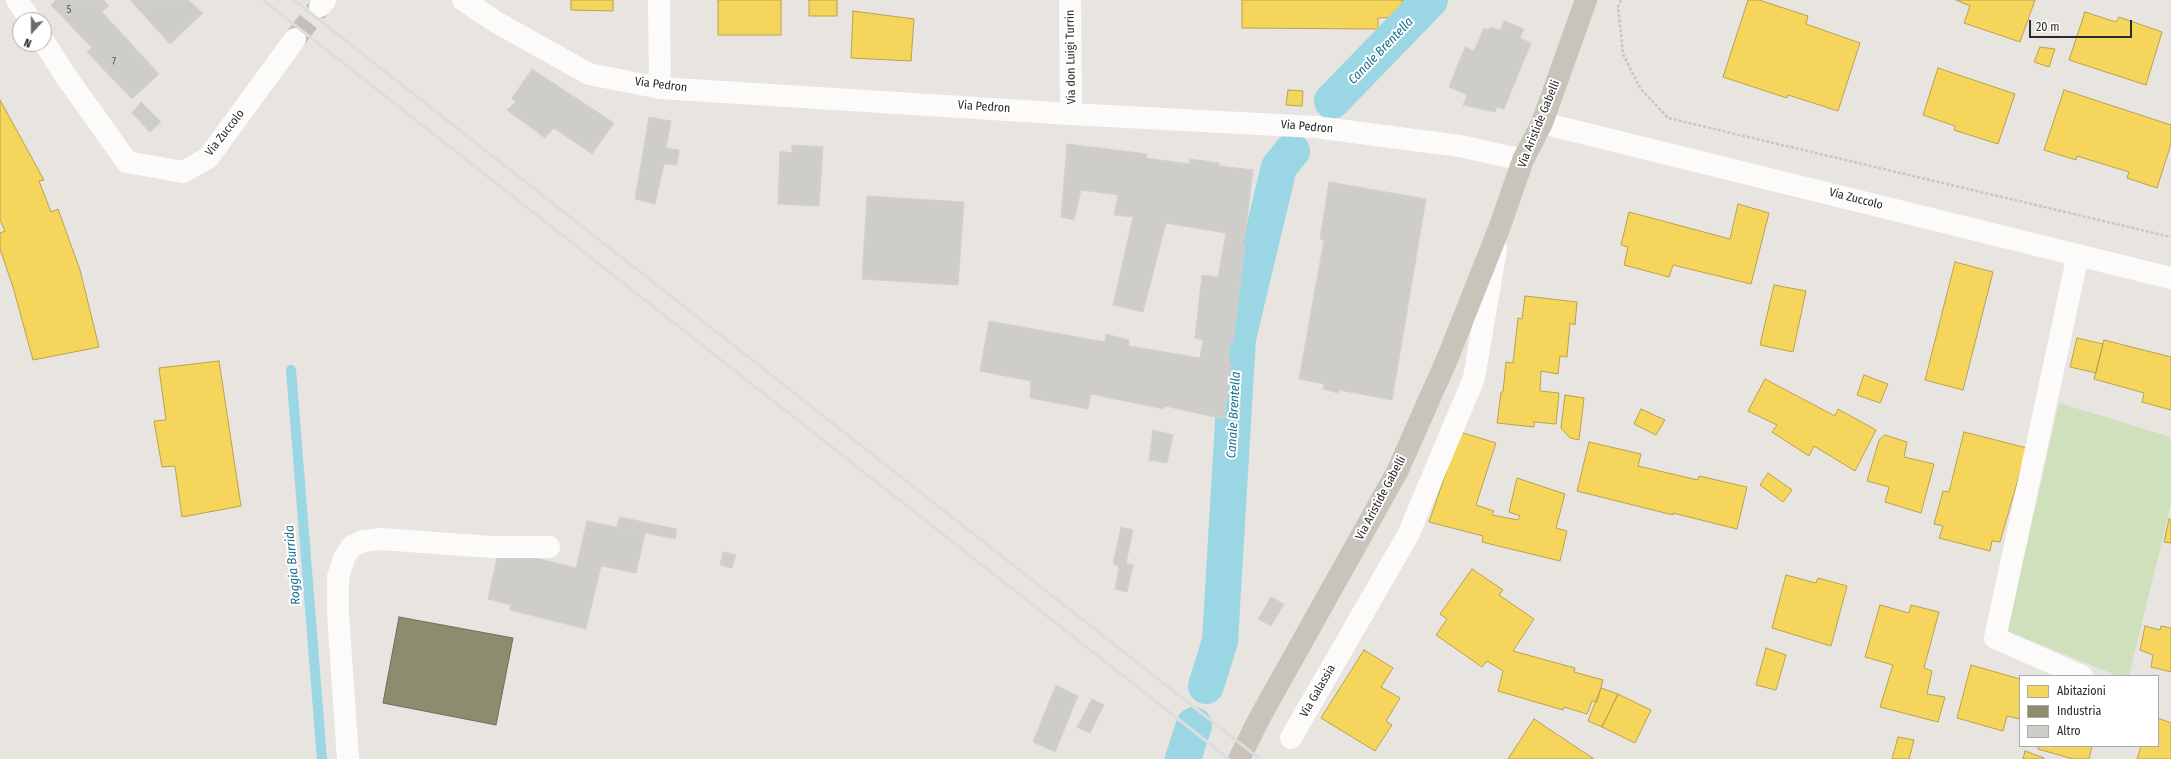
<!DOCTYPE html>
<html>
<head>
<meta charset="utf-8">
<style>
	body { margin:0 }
	#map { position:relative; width:2171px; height:759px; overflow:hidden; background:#e8e4e0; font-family:"Fira Sans Condensed",sans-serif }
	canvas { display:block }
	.legend { position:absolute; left:2019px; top:675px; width:140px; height:72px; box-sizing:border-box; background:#fff; border:1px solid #aaa; margin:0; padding:5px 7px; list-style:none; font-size:12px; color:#2a2a2a }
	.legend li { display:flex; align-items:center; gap:8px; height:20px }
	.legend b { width:20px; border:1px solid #aaa }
	.north { position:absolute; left:12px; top:12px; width:40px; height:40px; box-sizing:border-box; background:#fff; border:1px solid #aaa; border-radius:50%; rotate:201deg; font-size:11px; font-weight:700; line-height:16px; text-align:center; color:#2a2a2a }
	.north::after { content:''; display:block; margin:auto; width:14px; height:18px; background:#6c6b6a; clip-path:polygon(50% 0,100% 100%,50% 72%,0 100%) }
	.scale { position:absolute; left:2029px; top:20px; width:103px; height:18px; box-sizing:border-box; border:2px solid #2a2a2a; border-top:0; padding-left:5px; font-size:12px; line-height:14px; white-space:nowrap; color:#2a2a2a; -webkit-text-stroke:3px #fff; paint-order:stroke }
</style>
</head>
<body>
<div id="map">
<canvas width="2171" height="759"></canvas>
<ul class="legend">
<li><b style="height:11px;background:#f6d55c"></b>Abitazioni</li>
<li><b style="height:11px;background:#8c8c6e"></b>Industria</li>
<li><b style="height:11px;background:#cfcdca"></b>Altro</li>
</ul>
<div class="north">N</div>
<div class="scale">20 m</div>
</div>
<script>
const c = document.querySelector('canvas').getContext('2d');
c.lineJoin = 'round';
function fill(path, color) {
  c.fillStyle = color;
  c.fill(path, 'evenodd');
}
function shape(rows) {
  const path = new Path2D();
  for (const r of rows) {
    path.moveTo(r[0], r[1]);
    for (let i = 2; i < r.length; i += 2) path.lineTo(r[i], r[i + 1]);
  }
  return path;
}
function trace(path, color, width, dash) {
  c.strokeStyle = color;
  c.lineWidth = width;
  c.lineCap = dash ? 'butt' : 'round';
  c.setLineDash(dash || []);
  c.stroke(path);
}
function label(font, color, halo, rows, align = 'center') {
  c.font = font + ' "Fira Sans Condensed",sans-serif';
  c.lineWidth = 4;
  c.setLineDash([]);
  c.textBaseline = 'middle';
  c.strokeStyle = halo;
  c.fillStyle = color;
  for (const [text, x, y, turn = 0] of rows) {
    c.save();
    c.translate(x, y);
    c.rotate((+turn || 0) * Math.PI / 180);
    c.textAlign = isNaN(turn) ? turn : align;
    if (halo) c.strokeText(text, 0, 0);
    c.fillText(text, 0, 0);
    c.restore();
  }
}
fill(shape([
	[2059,403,2171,437,2171,504,2129,676,2118,676,2007,631]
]), '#cee1bc');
const homes = shape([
	[571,0,613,0,613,11,571,10,571,0],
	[718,0,781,0,781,35,718,35,718,0],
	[809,0,837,0,837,16,809,16,809,0],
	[1242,0,1413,0,1402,0,1402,17,1378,18,1378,29,1242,28,1242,0],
	[1748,0,1759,0,1808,16,1806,24,1860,43,1838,111,1788,95,1787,98,1723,77,1748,0],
	[1956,0,2035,0,2020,42,1964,23,1970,6,1956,0],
	[853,11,914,19,911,61,851,58,853,11],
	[2085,12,2116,22,2119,17,2162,32,2146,85,2069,60,2085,12],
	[2040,47,2055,49,2049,67,2034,62,2040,47],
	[1938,68,2015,94,1998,144,1954,130,1955,126,1923,115,1938,68],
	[1288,90,1303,91,1302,106,1286,105,1288,90],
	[2064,90,2171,125,2171,144,2157,188,2127,178,2129,172,2077,156,2076,160,2044,150,2064,90],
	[0,100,44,180,39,181,51,212,58,209,80,270,99,347,33,360,13,287,0,249,0,233,5,231,0,220,0,100],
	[1738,204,1769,213,1751,284,1673,265,1669,277,1624,265,1628,247,1621,245,1629,212,1730,239,1738,204],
	[1955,262,1993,272,1963,390,1925,380,1955,262],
	[1774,285,1806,291,1793,352,1760,345,1774,285],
	[1525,296,1577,302,1575,325,1570,323,1567,357,1560,356,1558,374,1541,371,1540,391,1559,393,1556,424,1534,422,1534,427,1497,423,1501,392,1503,392,1506,362,1513,363,1518,318,1522,319,1525,296],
	[2077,338,2103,344,2096,373,2070,367,2077,338],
	[2104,340,2171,357,2171,410,2142,402,2144,393,2094,379,2104,340],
	[219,361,241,506,182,517,175,466,162,467,154,421,166,420,159,368,219,361],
	[1864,375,1888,384,1880,403,1857,395,1864,375],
	[1765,379,1835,416,1838,409,1876,430,1855,471,1814,446,1809,456,1772,432,1777,425,1748,411,1765,379],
	[1565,395,1584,398,1579,440,1570,438,1561,428,1565,395],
	[1641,409,1665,420,1656,435,1634,424,1641,409],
	[1460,432,1496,443,1476,505,1494,511,1492,515,1518,520,1520,516,1509,512,1517,478,1565,494,1556,528,1567,531,1560,561,1482,542,1483,536,1429,522,1460,432],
	[1964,432,2027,448,2000,542,1992,541,1990,551,1939,538,1943,526,1934,524,1943,491,1949,492,1964,432],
	[1885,435,1907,442,1904,457,1934,464,1921,513,1885,502,1889,487,1867,481,1879,440,1885,435],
	[1589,442,1641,454,1638,466,1698,480,1699,476,1747,487,1737,529,1673,513,1673,515,1577,491,1589,442],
	[1768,473,1792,490,1783,502,1760,485,1768,473],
	[2169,519,2171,520,2171,543,2164,542,2169,519],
	[1472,569,1503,590,1499,595,1534,619,1513,651,1575,668,1574,672,1603,680,1597,702,1592,701,1587,714,1564,707,1563,710,1498,691,1503,671,1487,661,1482,667,1436,635,1447,619,1440,614,1472,569],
	[1786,575,1816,583,1818,578,1847,586,1831,646,1772,628,1786,575],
	[1880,605,1909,613,1911,605,1939,612,1924,668,1932,671,1927,694,1945,697,1938,722,1880,707,1893,665,1865,657,1880,605],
	[2145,626,2160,630,2161,626,2171,628,2171,672,2151,667,2153,655,2140,650,2145,626],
	[1766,648,1786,655,1776,690,1756,685,1766,648],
	[1364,650,1393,668,1381,687,1400,698,1386,721,1392,725,1375,751,1321,718,1364,650],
	[1971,665,2020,679,2020,719,2007,716,2003,731,1957,718,1971,665],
	[1601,688,1618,694,1602,727,1588,721,1601,688],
	[1618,694,1651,710,1635,743,1602,727,1618,694],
	[2158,718,2171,723,2171,759,2137,759,2141,746,2158,746,2158,718],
	[1534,719,1594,759,1508,759,1534,719],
	[1898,737,1914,740,1909,759,1892,759,1898,737],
	[2038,746,2092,746,2089,759,2073,759,2038,749,2038,746],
	[2025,751,2044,758,2044,759,2023,759,2025,751]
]);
fill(homes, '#f6d55c');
trace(homes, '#b9a24d', 1);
const industry = shape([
	[399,617,513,638,496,725,383,703,399,617]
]);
fill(industry, '#8c8c6e');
trace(industry, '#6f6f5a', 1);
trace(shape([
	[291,370,322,759]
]), '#9ad6e4', 10);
trace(shape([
	[1332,101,1430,0],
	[1206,686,1220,641,1238,338,1279,167,1292,151],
	[1183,759,1194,725]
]), '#9ad6e4', 36);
const building = shape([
	[56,0,104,0,109,6,102,12,159,74,132,99,87,52,92,48,51,5,56,0],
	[130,0,188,0,203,13,170,44,130,0],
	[1504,21,1524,29,1520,38,1531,43,1504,109,1497,107,1495,112,1463,105,1467,95,1449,87,1465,47,1474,51,1484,28,1489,30,1490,27,1500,30,1504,21],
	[532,69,614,123,592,154,554,128,545,138,507,110,516,102,512,98,532,69],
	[141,102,161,122,150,132,132,113,141,102],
	[649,117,671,121,666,148,679,150,677,165,664,164,655,204,635,199,649,117],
	[1067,144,1147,154,1146,158,1189,164,1190,159,1219,163,1219,166,1253,170,1245,236,1243,236,1242,243,1245,244,1233,342,1230,341,1228,363,1231,364,1224,419,1165,406,1164,409,1091,394,1088,409,1030,398,1031,381,980,371,989,321,1105,342,1106,334,1129,340,1129,346,1200,358,1203,340,1195,338,1202,275,1218,277,1226,233,1166,223,1143,312,1113,305,1133,217,1114,215,1118,195,1081,190,1074,220,1061,217,1067,144],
	[792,145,823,147,819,206,778,204,780,151,792,153,792,145],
	[1329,182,1426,199,1392,400,1339,390,1338,393,1323,389,1324,384,1299,379,1324,240,1320,239,1329,182],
	[867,196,964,202,958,285,862,279,867,196],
	[1153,430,1173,435,1167,463,1149,460,1153,430],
	[620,517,677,529,675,539,617,527,620,517],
	[587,521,645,533,636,573,601,566,586,629,510,610,511,605,488,599,499,549,576,568,587,521],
	[1121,527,1133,530,1126,563,1133,565,1127,592,1115,589,1119,566,1113,564,1121,527],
	[723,552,736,555,732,568,720,565,723,552],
	[1271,597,1284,604,1271,626,1258,619,1271,597],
	[1056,685,1078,696,1055,752,1033,742,1056,685],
	[1092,699,1104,705,1090,733,1077,727,1092,699]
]);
fill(building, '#cfcdca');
trace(building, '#d3d0cc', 1);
trace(shape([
	[295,39,320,6]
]), '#c2bfbc', 22, [22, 11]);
trace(shape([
	[1621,0,1618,7,1623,54,1640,88,1668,118,2171,237]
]), '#c6c6c5', 2.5, [3, 2]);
trace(shape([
	[17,0,30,20],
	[463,0,496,22,589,74,660,88,1071,114,1315,127,1460,146,1523,160],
	[659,0,660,88],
	[1070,0,1071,114],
	[320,6,325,0],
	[44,42,65,75,127,162,183,172,208,158,295,39],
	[1542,123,2171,278],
	[2078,255,1995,638,2082,676],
	[1291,738,1408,535,1474,378,1496,249],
	[348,759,338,614,338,577,344,558,352,546,363,541,381,539,492,547,549,547]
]), '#fcfbfa', 22);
trace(shape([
	[1239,759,1260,717,1397,472,1448,357,1500,226,1523,160,1542,123,1586,0]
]), '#c8c4ba', 22);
trace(shape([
	[263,0,1229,759],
	[294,0,1260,759]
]), '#deddde', 3);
label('10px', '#545453', null, [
	["5",69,10],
	["7",114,62]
]);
label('12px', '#2a2a2a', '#fff', [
	["Via don Luigi Turrin",1071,57,-91],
	["Via Pedron",661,85,7],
	["Via Pedron",984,107,4],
	["Via Aristide Gabelli",1539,124,-68],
	["Via Pedron",1307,127,5],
	["Via Zuccolo",225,133,-52],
	["Via Zuccolo",1856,199,14],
	["Via Aristide Gabelli",1381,498,-62],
	["Via Galassia",1318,691,-60]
]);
label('italic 13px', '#176f92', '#fff', [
	["Canale Brentella",1381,51,-46],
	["Canale Brentella",1234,415,-87],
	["Roggia Burrida",293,565,-95]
]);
</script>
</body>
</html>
